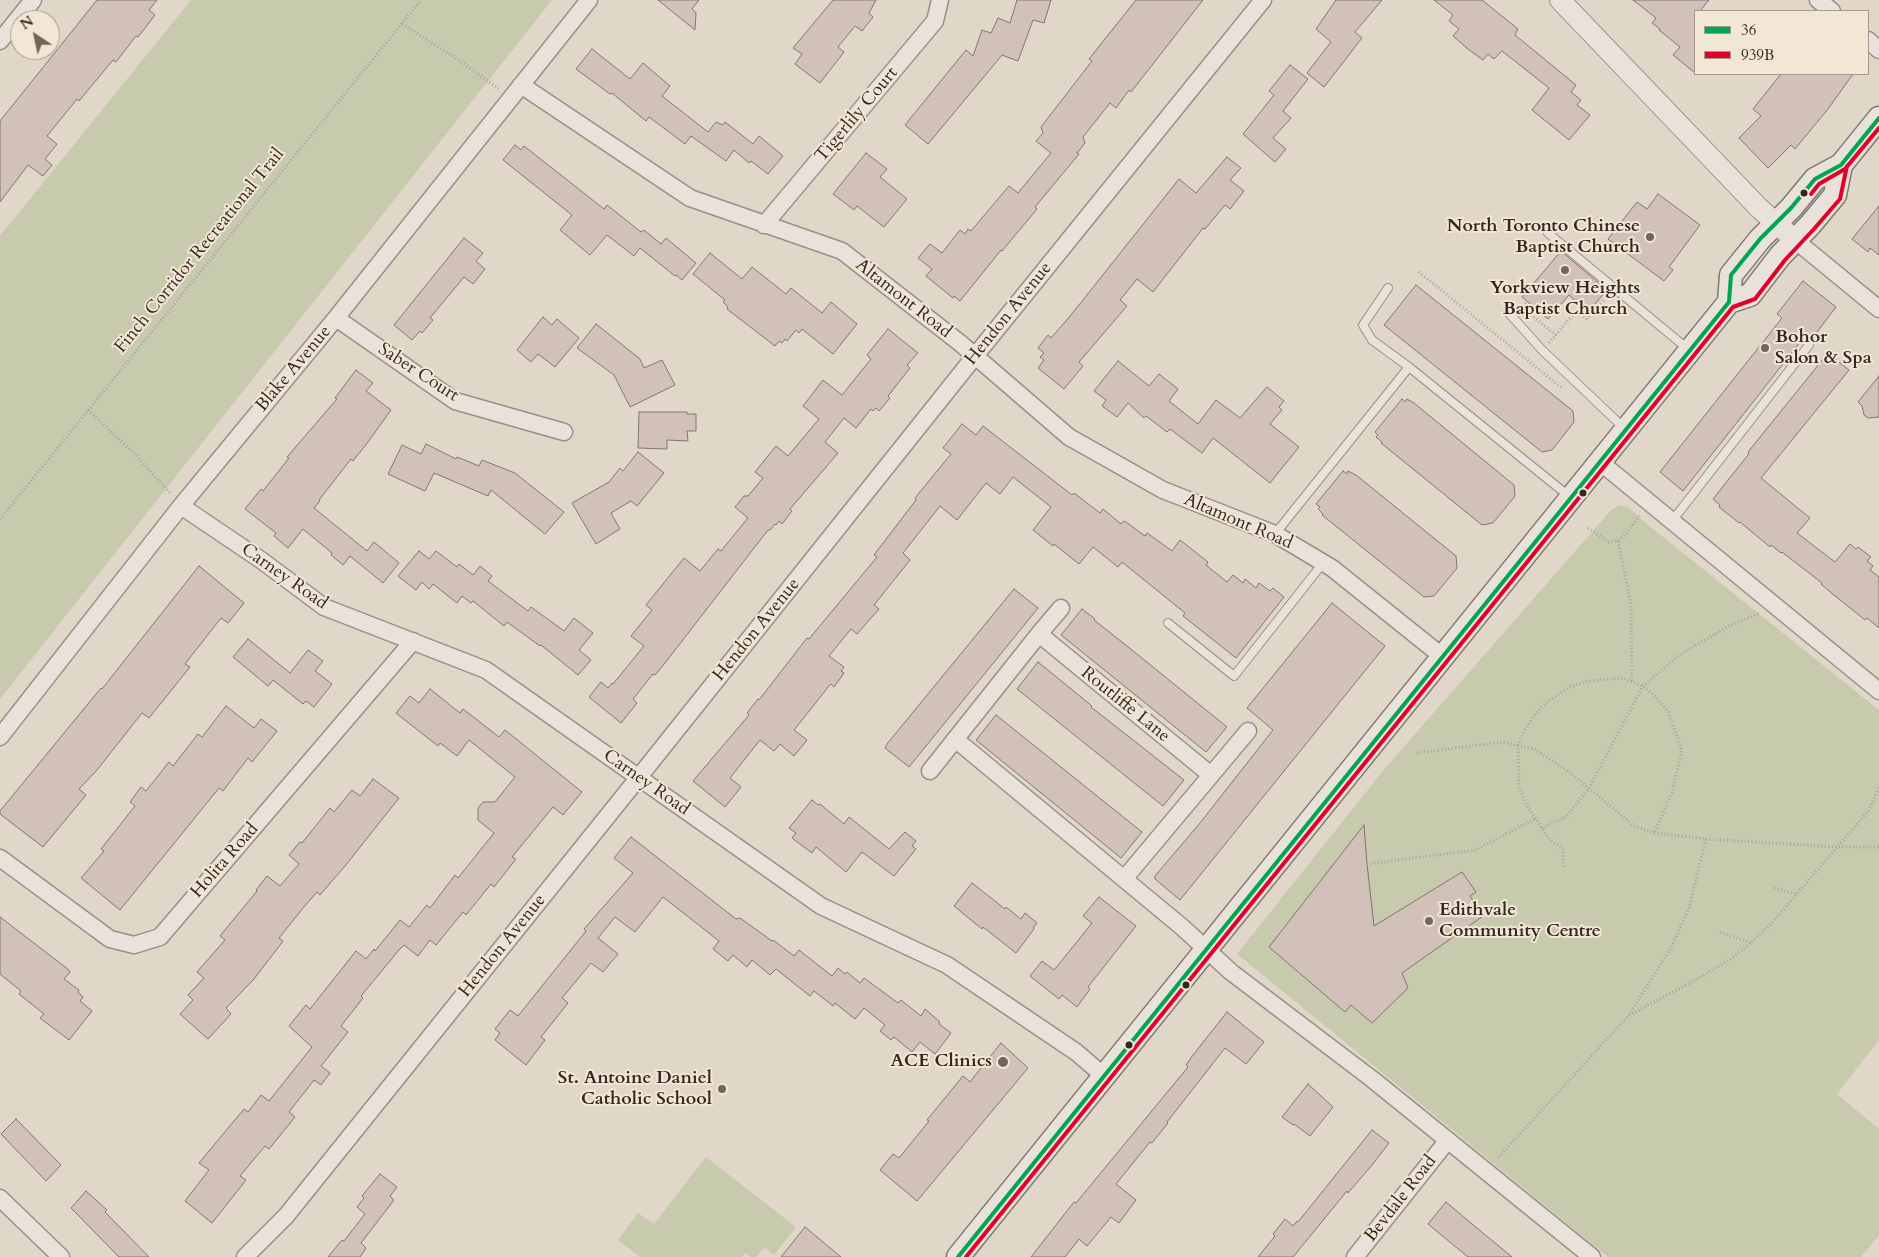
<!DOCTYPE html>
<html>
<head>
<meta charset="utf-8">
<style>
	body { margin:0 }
	#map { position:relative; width:1879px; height:1257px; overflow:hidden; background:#e1d7c9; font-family:Cardo,serif }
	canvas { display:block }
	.legend { position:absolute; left:1694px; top:10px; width:175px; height:65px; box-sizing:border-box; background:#f2e6d5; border:1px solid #a69a8d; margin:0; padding:6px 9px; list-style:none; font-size:15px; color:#342721 }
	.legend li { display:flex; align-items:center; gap:10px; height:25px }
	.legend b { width:25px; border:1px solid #a69a8d }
	.north { position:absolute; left:10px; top:10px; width:50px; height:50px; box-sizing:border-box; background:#f2e6d5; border:1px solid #a69a8d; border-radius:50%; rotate:326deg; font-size:14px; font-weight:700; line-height:20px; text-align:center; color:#342721 }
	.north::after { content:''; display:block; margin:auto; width:18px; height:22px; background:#71655c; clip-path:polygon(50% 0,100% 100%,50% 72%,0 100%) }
</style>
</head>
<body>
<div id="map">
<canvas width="1879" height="1257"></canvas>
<ul class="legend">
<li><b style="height:6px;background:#00a651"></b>36</li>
<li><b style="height:6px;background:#e4002b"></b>939B</li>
</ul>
<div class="north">N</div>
</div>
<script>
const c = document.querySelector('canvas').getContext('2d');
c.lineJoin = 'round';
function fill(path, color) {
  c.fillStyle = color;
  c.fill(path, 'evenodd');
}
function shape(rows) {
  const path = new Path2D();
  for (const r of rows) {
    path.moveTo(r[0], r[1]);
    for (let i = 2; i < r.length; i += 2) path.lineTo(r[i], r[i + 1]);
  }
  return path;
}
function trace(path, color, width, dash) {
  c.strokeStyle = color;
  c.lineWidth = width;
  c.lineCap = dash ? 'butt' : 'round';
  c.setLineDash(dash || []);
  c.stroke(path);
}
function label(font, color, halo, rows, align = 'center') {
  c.font = font + ' Cardo,serif';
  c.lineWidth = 4;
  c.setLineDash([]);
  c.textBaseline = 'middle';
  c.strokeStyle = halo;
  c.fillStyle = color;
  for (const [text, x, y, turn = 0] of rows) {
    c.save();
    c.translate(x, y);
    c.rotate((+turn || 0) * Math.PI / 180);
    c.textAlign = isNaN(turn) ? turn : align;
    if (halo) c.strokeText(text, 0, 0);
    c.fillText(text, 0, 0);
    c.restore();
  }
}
fill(shape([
	[191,0,552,0,0,699,0,236],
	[1619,505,1628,507,1648,525,1879,710,1879,1040,1837,1094,1879,1129,1879,1235,1861,1257,1608,1257,1237,954,1386,767,1611,510],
	[706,1157,796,1227,774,1255,764,1247,756,1257,750,1257,745,1253,742,1257,640,1257,618,1240,638,1213,654,1224]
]), '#c7caad');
const building = shape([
	[97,0,157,0,149,10,155,15,138,37,136,36,116,62,113,60,79,101,77,99,47,136,57,144,45,159,52,165,43,176,28,165,0,202,0,121,97,0],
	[658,0,699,0,692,9,696,13,695,30,658,0],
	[833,0,876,0,869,13,873,17,862,31,855,26,838,47,844,52,820,83,795,64,802,54,793,48,833,0],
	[1017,0,1051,0,1044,23,1033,20,1018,61,1002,55,928,144,905,125,966,50,973,56,982,30,991,33,998,18,1010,23,1017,0],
	[1136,0,1203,0,1131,92,1129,90,1116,108,1110,103,1083,137,1085,143,1077,153,1079,154,1035,207,1037,209,1002,251,1001,250,960,301,954,296,953,298,926,276,932,269,918,258,930,244,942,253,960,230,965,234,968,229,971,231,1009,186,1018,193,1051,153,1036,141,1043,133,1041,127,1092,61,1089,59,1136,0],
	[1336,0,1382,0,1355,32,1362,38,1324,87,1307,73,1331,42,1316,29,1336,0],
	[1434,0,1482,0,1518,29,1515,35,1576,85,1571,92,1581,100,1577,105,1590,115,1569,140,1532,110,1549,88,1502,51,1494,59,1488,54,1483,60,1468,49,1453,36,1459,29,1449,21,1453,15,1434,0],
	[1633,0,1709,0,1700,11,1695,11,1695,73,1673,55,1680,47,1659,30,1660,29,1652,23,1656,18,1633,0],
	[592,49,630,79,643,63,670,86,662,96,708,132,716,122,723,125,725,122,753,144,759,136,783,156,768,174,751,161,749,163,734,150,726,161,691,136,685,144,649,117,646,121,612,93,610,94,576,69,592,49],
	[1290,65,1308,79,1283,111,1291,118,1273,138,1286,149,1275,162,1243,134,1274,95,1269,91,1290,65],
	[1781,74,1853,74,1828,109,1795,149,1791,145,1768,168,1739,138,1761,116,1753,109,1781,74],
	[515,145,521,150,524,146,604,209,607,205,641,232,644,230,661,244,666,238,696,263,682,280,676,275,675,276,640,248,634,256,607,235,590,255,560,230,572,215,503,160,515,145],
	[866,153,887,169,880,177,907,199,884,227,857,206,854,210,833,194,866,153],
	[1227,157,1241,168,1230,180,1244,191,1230,209,1225,205,1205,229,1203,228,1153,292,1137,279,1120,300,1127,306,1079,362,1083,366,1064,389,1038,368,1044,360,1040,357,1044,353,1038,348,1048,335,1051,338,1071,315,1179,179,1196,193,1227,157],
	[1658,194,1700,225,1669,267,1673,270,1664,281,1608,239,1637,202,1647,209,1658,194],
	[1879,206,1879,255,1870,248,1868,252,1852,239,1879,206],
	[464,238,483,253,476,261,485,269,473,284,464,277,430,318,433,320,422,333,420,331,412,340,394,325,464,238],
	[1561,251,1607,290,1588,312,1569,295,1548,319,1522,297,1561,251],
	[710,253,742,279,752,267,786,294,791,288,822,313,831,302,857,324,833,354,802,329,799,333,796,330,787,341,785,339,782,343,779,341,775,346,727,309,728,307,723,302,725,300,693,274,710,253],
	[1803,281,1836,307,1811,340,1805,336,1683,491,1660,472,1782,318,1777,314,1803,281],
	[1416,285,1573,411,1574,422,1552,450,1542,452,1384,325,1416,285],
	[543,317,552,325,557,319,579,338,555,367,538,354,531,362,517,350,543,317],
	[596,324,640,359,644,368,662,360,675,385,630,407,614,375,577,348,596,324],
	[888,329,918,353,907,365,910,368,888,396,890,398,879,411,876,408,873,411,871,409,856,428,844,418,825,442,838,453,790,509,792,511,782,524,779,521,776,525,775,524,770,530,768,530,665,663,655,675,653,674,633,699,637,703,621,723,589,697,601,682,608,688,612,683,613,684,644,646,631,636,652,610,646,605,684,558,700,571,718,549,721,551,748,518,735,507,744,496,748,496,763,478,755,472,776,446,788,456,819,419,803,406,823,380,842,395,871,359,867,355,888,329],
	[1828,353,1849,370,1761,478,1810,518,1797,533,1835,562,1850,544,1856,549,1858,547,1871,557,1867,561,1873,566,1870,570,1879,577,1879,628,1867,618,1865,620,1829,591,1821,584,1822,583,1782,552,1781,553,1771,545,1770,547,1740,522,1739,523,1719,507,1720,505,1713,499,1748,455,1749,453,1748,452,1828,353],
	[1118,361,1149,386,1159,374,1178,389,1169,401,1198,424,1216,400,1240,418,1267,387,1284,401,1279,407,1282,410,1270,424,1299,447,1270,483,1213,438,1202,453,1170,429,1167,432,1146,416,1144,418,1128,403,1117,417,1102,406,1106,400,1094,391,1118,361],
	[356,370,373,383,366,391,391,410,368,442,353,461,351,459,319,500,320,501,314,508,367,551,374,542,399,563,383,583,350,556,343,565,331,555,332,553,303,529,288,548,274,536,276,533,245,509,261,489,263,491,289,458,287,457,337,399,335,398,356,370],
	[1879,376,1879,417,1868,418,1864,415,1862,406,1858,402,1879,376],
	[1402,399,1405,402,1407,399,1414,403,1514,485,1515,496,1493,523,1482,525,1381,443,1382,442,1376,437,1378,435,1375,432,1402,399],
	[639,412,687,412,687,414,696,414,696,431,687,431,688,441,667,440,667,449,638,448,639,412],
	[962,424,976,435,983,426,1072,495,1074,493,1100,513,1103,509,1121,524,1124,521,1126,522,1145,536,1147,533,1172,551,1180,540,1208,562,1206,565,1227,582,1233,575,1243,583,1245,579,1256,588,1259,583,1270,591,1273,588,1284,597,1236,658,1183,616,1185,613,1122,562,1118,567,1093,547,1079,564,1054,544,1053,546,1033,530,1051,507,1013,477,1000,494,986,483,957,520,940,506,903,553,910,560,874,605,879,609,857,634,851,629,829,656,844,667,841,671,844,673,834,687,831,684,829,686,794,730,807,740,794,756,780,744,774,751,760,740,730,778,741,787,725,807,693,781,749,715,747,713,758,699,759,700,807,638,809,639,877,557,874,555,916,500,915,498,951,454,943,448,962,424],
	[426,444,456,459,457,457,479,466,482,460,515,473,564,512,545,534,491,490,488,496,434,473,425,491,388,474,402,445,421,454,426,444],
	[638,452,664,473,637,506,631,501,611,513,620,529,596,544,572,503,609,482,620,468,623,471,638,452],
	[1343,471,1347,474,1348,471,1356,475,1456,556,1457,568,1434,596,1424,597,1322,515,1323,514,1318,509,1320,507,1316,504,1343,471],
	[419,551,429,559,436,551,457,567,459,564,473,575,480,566,492,576,488,581,528,611,531,607,564,631,574,618,593,633,579,650,591,660,578,675,541,645,540,646,507,622,504,626,473,601,471,603,462,596,457,603,433,584,429,589,422,582,416,590,398,576,419,551],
	[199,566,244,603,228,623,221,618,185,664,190,667,149,718,142,713,97,770,79,789,86,795,43,847,0,814,0,811,101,688,102,689,199,566],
	[1014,589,1038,608,909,767,885,748,887,744,1014,589],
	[1332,603,1385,646,1180,900,1155,879,1155,876,1200,823,1273,730,1247,708,1332,603],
	[1082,609,1095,619,1094,620,1127,646,1227,727,1206,752,1061,635,1082,609],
	[248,639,290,673,308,650,323,661,315,671,332,684,314,707,306,701,303,704,273,680,268,686,233,657,248,639],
	[1038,662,1092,706,1091,707,1184,780,1163,806,1017,689,1038,662],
	[430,689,460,713,463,709,499,737,505,730,582,792,563,815,553,807,512,857,516,859,494,887,491,884,466,915,463,912,436,945,430,940,418,956,404,945,399,950,361,996,363,998,341,1026,348,1032,321,1066,330,1073,321,1085,314,1080,289,1112,295,1117,269,1149,265,1146,240,1176,246,1180,212,1223,185,1201,209,1170,199,1163,244,1109,248,1112,261,1095,269,1101,312,1047,289,1026,306,1005,310,1009,356,951,366,959,374,949,375,951,400,920,409,927,427,905,430,908,455,875,458,878,494,833,478,820,478,808,483,802,495,802,515,777,469,740,457,756,440,743,438,746,396,713,410,696,419,703,430,689],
	[226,706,254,728,261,719,277,731,252,762,248,758,223,791,219,788,120,910,81,878,104,851,101,849,135,806,130,802,141,787,146,791,169,762,173,766,198,734,202,737,226,706],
	[996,715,1142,832,1121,858,976,740,996,715],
	[373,779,399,798,345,866,320,895,317,892,303,908,279,938,283,941,277,949,254,979,226,1008,231,1014,208,1039,180,1014,193,1000,188,995,204,978,197,972,225,940,220,936,257,891,256,890,267,876,280,886,299,864,289,855,300,842,302,843,330,808,334,812,352,790,360,796,373,779],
	[812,800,818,805,820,804,844,824,849,817,889,849,905,832,916,841,912,846,916,849,894,876,862,852,846,872,816,847,812,853,792,838,796,833,789,828,812,800],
	[1364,825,1367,864,1374,926,1462,872,1476,892,1470,896,1483,916,1402,973,1408,988,1372,1023,1351,1005,1345,1012,1269,947,1364,825],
	[631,837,736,919,740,918,772,941,773,940,794,956,799,950,832,976,838,968,845,974,847,972,860,983,864,978,898,1003,901,1000,921,1016,925,1009,940,1022,939,1024,951,1033,935,1054,920,1042,912,1052,894,1037,891,1040,880,1031,885,1025,864,1008,855,1019,835,1003,833,1006,814,991,810,996,776,969,770,975,752,960,747,967,733,955,728,961,713,949,719,941,663,897,635,932,615,917,598,938,618,954,603,972,591,963,562,998,568,1003,541,1037,545,1040,526,1065,495,1040,500,1033,495,1029,510,1010,518,1016,586,931,584,929,633,873,614,858,631,837],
	[972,883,1005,909,1006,907,1021,919,1025,913,1037,923,1033,928,1034,929,1016,953,983,927,982,929,954,906,972,883],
	[1099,897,1136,926,1088,987,1090,989,1077,1007,1062,995,1059,999,1030,976,1042,961,1054,970,1059,964,1092,923,1083,916,1099,897],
	[0,917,69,970,70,972,64,979,79,990,78,992,83,997,80,1001,92,1011,69,1040,40,1018,44,1014,19,994,21,991,0,974,0,917],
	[1227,1012,1264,1042,1246,1064,1225,1048,1167,1122,1168,1123,1152,1143,1150,1142,1116,1184,1136,1200,1119,1223,1111,1217,1087,1246,1079,1239,1065,1257,1031,1257,1074,1202,1076,1203,1188,1067,1186,1065,1193,1055,1227,1012],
	[1001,1043,1028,1068,917,1201,880,1170,893,1154,899,1158,929,1121,927,1120,963,1076,970,1082,1001,1043],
	[1308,1084,1333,1107,1310,1136,1294,1124,1293,1125,1282,1117,1308,1084],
	[16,1119,61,1165,46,1181,1,1134,16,1119],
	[1372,1130,1389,1143,1372,1165,1348,1193,1347,1191,1293,1257,1258,1257,1275,1236,1273,1234,1285,1219,1293,1226,1297,1221,1298,1222,1372,1130],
	[380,1174,397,1187,390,1196,394,1200,361,1243,366,1248,360,1257,328,1257,342,1240,344,1241,365,1214,357,1207,364,1198,362,1196,380,1174],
	[86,1191,107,1210,105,1212,149,1257,119,1257,76,1213,71,1208,86,1191],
	[1446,1202,1466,1219,1512,1257,1468,1257,1428,1224,1446,1202],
	[805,1227,841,1257,781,1257,805,1227]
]);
fill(building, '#d1c1b8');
trace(building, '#7f7770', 1);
const service = shape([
	[1548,233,1689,350],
	[1388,288,1363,325,1372,340,1409,367,1570,497],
	[1508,312,1542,350,1625,429],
	[1672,521,1809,345],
	[1275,534,1409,367],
	[1168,623,1234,676,1323,563]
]);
const minor = shape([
	[1818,0,1832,11],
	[1868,40,1879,50],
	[0,41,33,0],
	[521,85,690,198,842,251,960,343,1069,437,1163,490,1275,534,1332,568,1443,657],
	[764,225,935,21,940,0],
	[1795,240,1879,309],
	[336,318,455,401,564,432],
	[1600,462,1879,691],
	[181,506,261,560,324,607,486,670,821,906,947,965,1076,1052,1104,1076],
	[1039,634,1061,608],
	[0,737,181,506,336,318,589,0],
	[955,739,1182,927,1231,972,1372,1079,1592,1257],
	[930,771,1039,634,1211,775],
	[0,858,110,939,134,945,160,937,413,641],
	[1124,879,1248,731],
	[0,1198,61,1257],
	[245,1257,286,1216,639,777,975,356,1263,0],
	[1355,1257,1448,1140]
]);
const tertiary = shape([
	[1560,0,1759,208,1795,240]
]);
const secondary = shape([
	[1729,302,1731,275,1760,239,1791,208,1815,179,1841,165,1879,118],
	[958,1257,1729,302,1750,295,1780,256,1810,225,1835,195,1841,165]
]);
trace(service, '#979086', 10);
trace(minor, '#979086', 19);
trace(tertiary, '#979086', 22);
trace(secondary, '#7f7770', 25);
trace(shape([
	[402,24,453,56,499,89],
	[1419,272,1563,389],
	[1526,303,1522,308,1556,335],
	[1549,343,1577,310,1587,319,1607,296],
	[88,410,135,454,171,494],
	[0,519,421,0],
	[1588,528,1609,542,1618,541,1626,534,1639,516],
	[1618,541,1631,605,1632,681],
	[1417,753,1502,742,1534,749,1568,771,1634,826,1654,833,1706,839,1836,847,1879,847],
	[1542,828,1566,817,1589,788,1643,686,1681,654,1729,626,1760,613],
	[1367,864,1475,850,1535,819],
	[1563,867,1563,849,1550,840,1526,804,1519,786,1518,745,1525,729,1536,713,1547,702,1570,687,1588,681,1623,678,1643,686,1656,697,1668,712,1682,750,1672,793,1654,833],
	[1774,888,1797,894],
	[1720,932,1751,943],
	[1629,1015,1672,946,1689,908,1706,839],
	[1499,1157,1628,1016,1699,978,1729,960,1751,943,1770,925,1869,810,1879,788]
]), '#a8a39d', 3, [1, 2.5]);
trace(service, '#e8e2db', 8);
trace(minor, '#e8e2db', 16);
trace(tertiary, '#e8e2db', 20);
trace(secondary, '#e8e2db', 22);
trace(shape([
	[958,1257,1729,302,1731,275,1760,239,1791,208,1815,179,1841,165,1879,118]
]), '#00a651', 4);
trace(shape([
	[1811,194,1819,184,1845,169,1879,128],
	[966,1257,1733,307,1755,299,1785,260,1814,229,1840,199,1847,166]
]), '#e4002b', 4);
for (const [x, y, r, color] of [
	[1804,193,4.5,"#342721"],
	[1650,237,5,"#71655c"],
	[1565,270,5,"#71655c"],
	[1765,348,5,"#71655c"],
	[1583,493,4.5,"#342721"],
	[1429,921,5,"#71655c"],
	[1186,985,4.5,"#342721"],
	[1129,1045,4.5,"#342721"],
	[1003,1062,6,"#71655c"],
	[722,1089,5,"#71655c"]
]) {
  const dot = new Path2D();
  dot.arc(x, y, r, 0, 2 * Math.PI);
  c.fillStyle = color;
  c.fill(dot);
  trace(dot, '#f2e6d5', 2);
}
label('18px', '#342721', '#f2e6d5', [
	["Tigerlily Court",857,115,-50],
	["Finch Corridor Recreational Trail",200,251,-51],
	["Altamont Road",903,299,38],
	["Hendon Avenue",1009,314,-51],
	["Blake Avenue",294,369,-50],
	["Saber Court",418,373,33],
	["Altamont Road",1238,522,23],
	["Carney Road",284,577,35],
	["Hendon Avenue",757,630,-51],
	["Routliffe Lane",1125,705,39],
	["Carney Road",646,783,35],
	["Holita Road",225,861,-49],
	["Hendon Avenue",503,946,-51],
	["Bevdale Road",1401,1199,-52]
]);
label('bold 18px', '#342721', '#f2e6d5', [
	["North Toronto Chinese",1640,227],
	["Baptist Church",1640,248],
	["Yorkview Heights",1565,289,"center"],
	["Baptist Church",1565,310,"center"],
	["Bohor",1775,338,"left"],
	["Salon & Spa",1775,359,"left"],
	["Edithvale",1439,911,"left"],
	["Community Centre",1439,932,"left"],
	["ACE Clinics",992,1062],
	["St. Antoine Daniel",712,1079],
	["Catholic School",712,1100]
], 'right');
</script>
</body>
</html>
